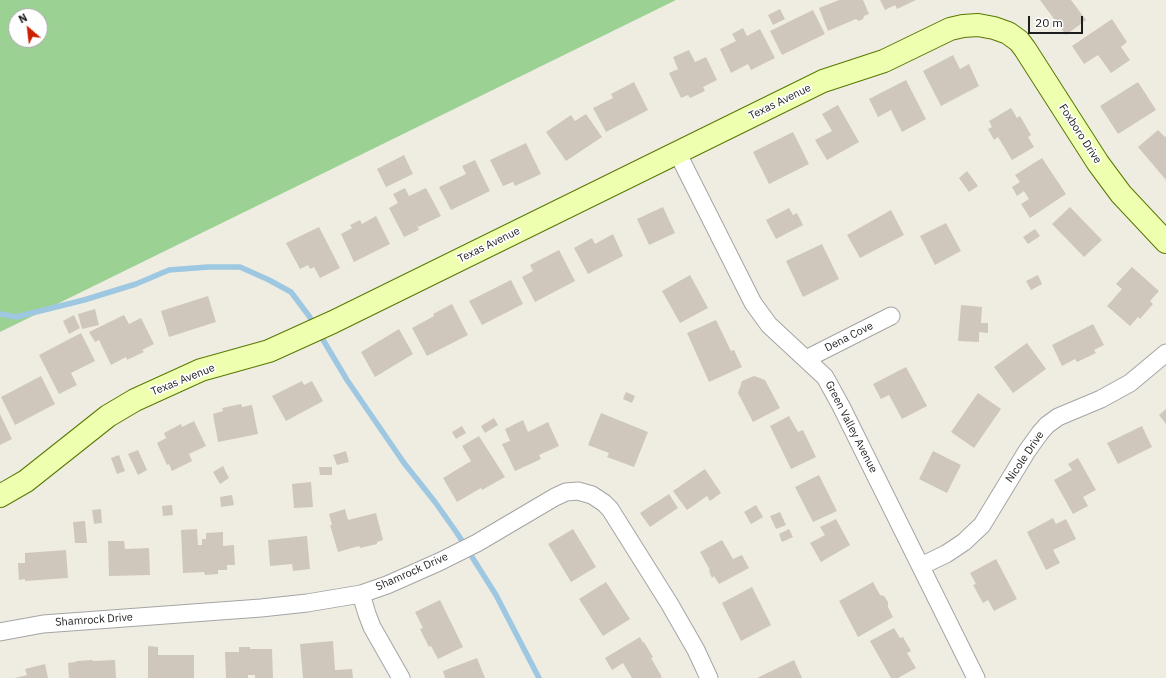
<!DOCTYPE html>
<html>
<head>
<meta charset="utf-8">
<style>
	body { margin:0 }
	#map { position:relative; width:1166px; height:678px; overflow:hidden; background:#efede2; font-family:"IBM Plex Sans",sans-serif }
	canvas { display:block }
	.north { position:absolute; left:8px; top:8px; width:40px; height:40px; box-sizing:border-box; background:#fff; border:1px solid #a5a5a5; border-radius:50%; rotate:332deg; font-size:11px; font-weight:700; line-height:16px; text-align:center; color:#1d1d1d }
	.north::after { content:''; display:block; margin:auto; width:14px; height:18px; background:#ca2000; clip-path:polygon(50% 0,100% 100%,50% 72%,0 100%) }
	.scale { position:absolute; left:1028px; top:16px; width:55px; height:18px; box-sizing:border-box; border:2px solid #1d1d1d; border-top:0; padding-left:5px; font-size:12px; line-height:14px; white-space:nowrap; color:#1d1d1d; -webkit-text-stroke:3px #fff; paint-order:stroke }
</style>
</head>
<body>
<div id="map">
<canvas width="1166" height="678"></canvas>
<div class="north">N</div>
<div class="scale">20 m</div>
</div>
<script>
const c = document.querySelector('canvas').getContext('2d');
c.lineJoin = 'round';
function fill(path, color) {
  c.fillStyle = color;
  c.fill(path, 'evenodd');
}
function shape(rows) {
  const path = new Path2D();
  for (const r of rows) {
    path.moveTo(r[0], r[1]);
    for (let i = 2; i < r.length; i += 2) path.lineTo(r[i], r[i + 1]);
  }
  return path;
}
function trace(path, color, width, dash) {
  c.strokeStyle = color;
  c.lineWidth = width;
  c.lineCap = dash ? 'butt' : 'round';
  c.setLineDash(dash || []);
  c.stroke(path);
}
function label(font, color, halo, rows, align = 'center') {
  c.font = font + ' "IBM Plex Sans",sans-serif';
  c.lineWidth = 3.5;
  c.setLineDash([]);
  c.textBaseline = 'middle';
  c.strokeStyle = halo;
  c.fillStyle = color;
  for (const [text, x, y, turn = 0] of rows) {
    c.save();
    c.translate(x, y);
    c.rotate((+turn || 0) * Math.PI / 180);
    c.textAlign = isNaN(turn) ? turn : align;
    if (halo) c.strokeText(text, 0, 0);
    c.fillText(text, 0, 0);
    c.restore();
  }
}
fill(shape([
	[0,0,676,0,0,332],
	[16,16,40,16,40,40,16,40]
]), '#9bd293');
trace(shape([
	[0,314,16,317,84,300,136,284,169,270,208,267,240,267,269,280,291,292,309,316,315,326],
	[319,333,347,380,404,463,435,502,457,533,496,595,539,678]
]), '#9ec7e1', 5.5);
fill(shape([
	[839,0,863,0,869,14,864,16,863,19,859,21,856,19,828,31,819,8],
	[880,0,916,0,897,9,895,5,885,10],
	[1040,0,1071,0,1086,20,1066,35],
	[780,9,785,19,773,25,768,15],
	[813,10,825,34,782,55,770,31],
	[1112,19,1127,42,1121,47,1130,60,1111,73,1098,55,1084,64,1072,46],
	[743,28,747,36,760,29,775,58,751,70,748,64,731,73,720,49,736,41,732,34],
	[689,50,695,62,706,57,717,80,703,87,705,91,690,98,688,95,681,98,669,73,678,69,673,57],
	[953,55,960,69,969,64,979,86,941,106,923,71],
	[906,80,926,119,902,132,891,110,878,117,869,99],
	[634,82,648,110,606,132,593,108,613,98,611,94],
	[1138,82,1156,110,1118,134,1100,106],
	[838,105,859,142,827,160,815,140,832,131,822,114],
	[1011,108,1017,118,1020,116,1031,135,1028,137,1034,147,1012,160,998,137,994,140,988,129,992,127,989,121],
	[586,114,602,137,566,161,546,132,571,115,575,121],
	[1158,130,1165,137,1166,136,1166,180,1138,147],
	[793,132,809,164,769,184,753,152],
	[526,143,541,174,515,186,513,182,503,186,490,160],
	[404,155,413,174,386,187,377,169],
	[1042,158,1066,194,1030,218,1021,204,1029,199,1024,191,1017,196,1012,187,1020,182,1015,175],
	[475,160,490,191,451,210,439,187,466,174,462,166],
	[967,171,978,186,969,192,959,178],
	[405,188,409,196,426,188,441,216,418,227,416,224,419,230,404,237,389,208,398,203,393,194],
	[663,207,675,233,649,245,637,219],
	[1070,207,1102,240,1084,257,1052,224],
	[789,208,793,215,797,213,803,225,776,239,766,220],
	[891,210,904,235,860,258,847,235],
	[376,216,390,244,354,262,341,234,352,228,350,225,360,220,362,224],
	[946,223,961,251,935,265,920,236],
	[319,227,340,268,320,278,314,267,310,269,308,265,300,269,286,243],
	[1035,229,1040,236,1028,244,1023,237],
	[613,234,623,256,588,274,574,248,592,238,595,244],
	[822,244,839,279,803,297,786,261],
	[559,250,575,281,535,302,522,277,533,271,530,265],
	[1132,267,1159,291,1150,301,1153,304,1140,319,1138,317,1130,326,1107,306,1122,289,1116,284],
	[690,275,708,308,680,323,662,291],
	[1038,275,1042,284,1031,290,1026,281],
	[511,280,523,304,482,325,469,301],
	[208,296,216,322,169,337,161,311],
	[452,304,468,335,427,356,412,328,434,316,433,314],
	[961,305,982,307,981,323,988,323,988,333,979,332,979,342,958,341],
	[95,309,99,325,82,329,78,314],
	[74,315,80,328,69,334,63,321],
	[124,315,129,324,141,318,154,344,142,350,144,352,127,360,126,357,111,365,99,340,95,342,89,332],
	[716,320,731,351,734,350,742,367,709,382,687,333],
	[1093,324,1104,345,1094,350,1096,353,1077,362,1075,359,1062,366,1052,345],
	[399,329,413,354,375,377,361,352],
	[81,333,95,361,71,373,77,385,59,394,39,355],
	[1027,343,1046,369,1013,393,994,367],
	[906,367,927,406,902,419,889,395,881,399,873,384],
	[41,376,55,404,15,425,1,397],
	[754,376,765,380,780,408,753,422,738,393,742,381],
	[302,381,304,385,312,381,323,401,286,421,272,396],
	[626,392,635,396,632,403,623,399],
	[978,393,1001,409,974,448,951,432],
	[241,404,242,407,252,405,258,434,218,442,213,414,223,411,222,408],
	[1166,409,1166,424,1159,415],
	[601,413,648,432,634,467,607,457,609,453,588,445],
	[0,414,12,439,0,445],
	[789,416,798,432,803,430,816,457,791,469,770,426],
	[494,418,498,425,485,433,481,426],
	[523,420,528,432,548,422,559,446,539,455,541,459,515,471,502,444,510,441,505,429],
	[194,421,206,446,189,454,192,461,172,471,169,464,167,465,157,443,166,438,164,433,181,424,182,427],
	[462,426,466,433,456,439,452,432],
	[1142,426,1152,447,1118,464,1107,443],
	[479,436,505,477,482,490,481,488,457,502,443,478,471,461,462,446],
	[138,450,147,470,138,475,128,454],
	[346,451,349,462,337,465,333,455],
	[933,451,961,465,947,493,919,479],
	[119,455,125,471,117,474,111,458],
	[1078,458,1096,490,1083,497,1088,506,1073,514,1054,480,1072,470,1068,464],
	[223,466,229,478,220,484,213,472],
	[319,467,332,467,332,475,320,475],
	[705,469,721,493,710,501,707,496,687,510,673,491],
	[819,475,837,511,813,522,795,487],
	[311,482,313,507,294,508,292,484],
	[669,494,678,508,650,527,640,513],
	[232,495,234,505,221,507,220,497],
	[172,505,173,515,163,516,162,506],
	[756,505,763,517,751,524,744,512],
	[101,509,102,523,94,524,92,510],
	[345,509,348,520,376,513,383,540,377,542,377,544,360,548,359,546,338,552,330,525,332,525,329,514],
	[780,512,786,525,776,529,770,516],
	[1053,518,1056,524,1066,519,1076,539,1053,550,1060,563,1046,570,1027,532],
	[836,519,850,545,821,562,810,543,825,535,820,527],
	[85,521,87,543,75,543,73,522],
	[197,529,198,545,202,545,202,539,206,539,206,533,223,532,223,546,234,545,235,565,227,565,227,570,218,570,218,574,205,575,204,572,183,573,181,530],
	[573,529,596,567,571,582,548,544],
	[789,529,793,537,782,542,779,534],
	[307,536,310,569,293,571,292,564,270,566,268,540],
	[722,540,733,559,742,555,749,568,719,584,714,576,712,578,709,571,710,570,700,552],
	[108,541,124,541,125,549,149,548,150,575,109,576],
	[66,550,68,578,25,581,25,579,19,580,18,563,25,563,25,553],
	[996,559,1017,599,994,611,988,600,983,603,973,585,976,584,970,573],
	[606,582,630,619,603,636,579,599],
	[873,582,880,595,884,596,888,602,888,607,893,617,858,637,839,601],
	[752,587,771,625,741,641,722,603],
	[440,600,463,647,438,659,431,646,429,647,420,629,423,628,415,612],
	[894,628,900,638,903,637,911,651,907,653,916,668,898,678,891,678,870,641],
	[640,637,643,643,644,642,653,657,651,658,662,677,660,678,632,678,623,663,612,670,605,658],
	[333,641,335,670,352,669,353,678,303,678,300,644],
	[148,646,158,647,158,655,194,655,194,678,148,678],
	[239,647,250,647,250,649,272,649,273,678,255,678,255,675,248,675,248,678,226,678,225,652,239,652],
	[477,658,485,678,445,678,443,671],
	[92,660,93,661,115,660,116,678,69,678,68,663,75,662,77,661],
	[794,660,802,678,757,678],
	[45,664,48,678,15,678,27,675,25,669]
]), '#cfc7bb');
const street = shape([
	[677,152,753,303,769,325,825,377,841,406,976,678],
	[806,359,891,316],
	[921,566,946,554,964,542,982,525,1027,451,1040,433,1047,425,1058,417,1101,399,1130,383,1166,353],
	[361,594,367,614,372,627,401,678],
	[0,632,43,624,261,608,307,603,361,594,387,585,439,562,477,543,555,497,566,492,578,491,592,495,604,503,610,509,669,603,696,650,709,678]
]);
const secondary = shape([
	[0,496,26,481,108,416,135,400,201,370,269,351,333,322,823,81,884,61,950,29,963,26,978,25,994,28,1008,33,1019,41,1025,49,1098,163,1121,194,1166,242]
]);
trace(street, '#a4a4a4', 19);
trace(secondary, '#587800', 24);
trace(street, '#fff', 17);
trace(secondary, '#eeffb0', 22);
label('11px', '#1d1d1d', '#fff', [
	["Texas Avenue",780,102,-26],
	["Foxboro Drive",1080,134,57],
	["Texas Avenue",489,245,-26],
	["Dena Cove",849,337,-27],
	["Texas Avenue",183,380,-22],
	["Green Valley Avenue",851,427,63],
	["Nicole Drive",1025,457,-56],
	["Shamrock Drive",412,572,-24],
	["Shamrock Drive",94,620,-4]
]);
</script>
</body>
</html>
